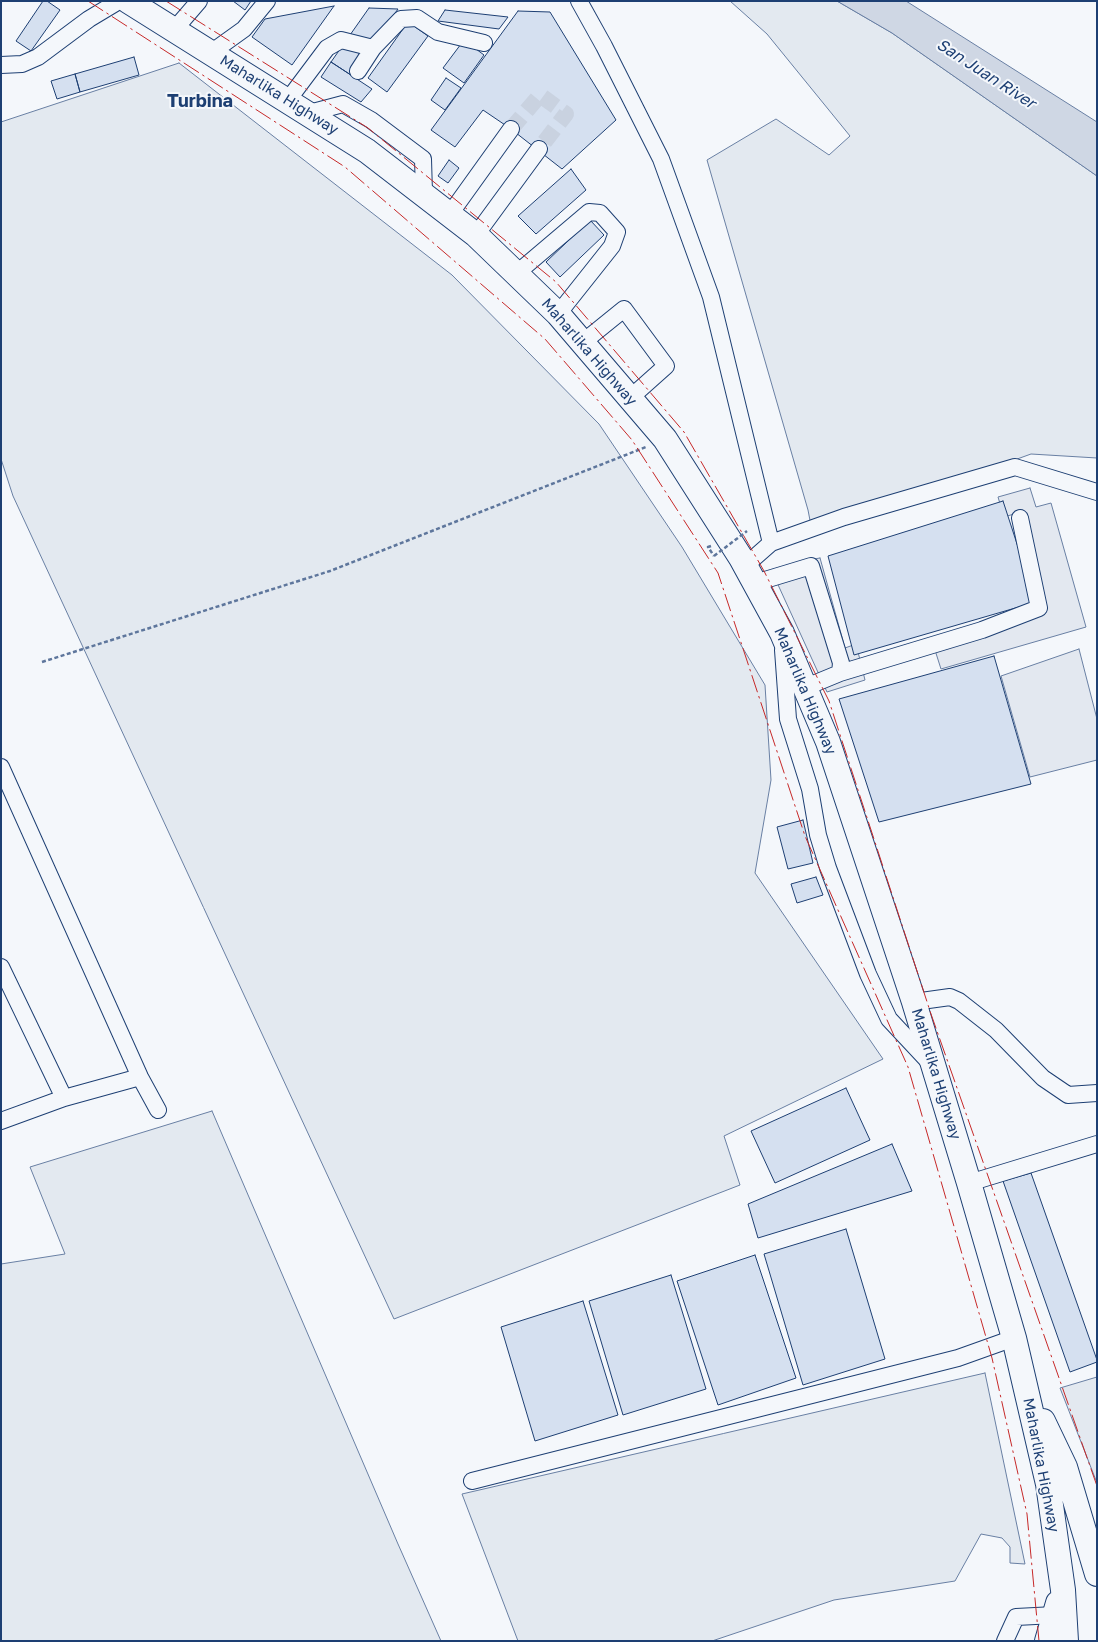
<!DOCTYPE html>
<html>
<head>
<meta charset="utf-8">
<style>
	body { margin:0 }
	#map { position:relative; width:1098px; height:1642px; overflow:hidden; background:#f4f7fb; font-family:"Golos Text",sans-serif }
	canvas { display:block }
	.frame { position:absolute; inset:0; border:2px solid #1d3f73; pointer-events:none }
</style>
</head>
<body>
<div id="map">
<canvas width="1098" height="1642"></canvas>
<div class="frame"></div>
</div>
<script>
const c = document.querySelector('canvas').getContext('2d');
c.lineJoin = 'round';
function fill(path, color) {
  c.fillStyle = color;
  c.fill(path, 'evenodd');
}
function shape(rows) {
  const path = new Path2D();
  for (const r of rows) {
    path.moveTo(r[0], r[1]);
    for (let i = 2; i < r.length; i += 2) path.lineTo(r[i], r[i + 1]);
  }
  return path;
}
function trace(path, color, width, dash) {
  c.strokeStyle = color;
  c.lineWidth = width;
  c.lineCap = dash ? 'butt' : 'round';
  c.setLineDash(dash || []);
  c.stroke(path);
}
function label(font, color, halo, rows, align = 'center') {
  c.font = font + ' "Golos Text",sans-serif';
  c.lineWidth = 4;
  c.setLineDash([]);
  c.textBaseline = 'middle';
  c.strokeStyle = halo;
  c.fillStyle = color;
  for (const [text, x, y, turn = 0] of rows) {
    c.save();
    c.translate(x, y);
    c.rotate((+turn || 0) * Math.PI / 180);
    c.textAlign = isNaN(turn) ? turn : align;
    if (halo) c.strokeText(text, 0, 0);
    c.fillText(text, 0, 0);
    c.restore();
  }
}
const green = shape([
	[730,1,837,1,892,33,1097,176,1097,458,1031,454,823,529,813,536,808,510,707,160,776,119,829,155,850,136,767,34,730,1],
	[179,63,452,275,599,424,682,547,765,685,771,780,755,873,883,1059,724,1136,740,1185,394,1319,13,496,1,459,1,122,179,63],
	[212,1111,398,1544,441,1641,1,1641,1,1264,65,1254,30,1167,212,1111],
	[985,1373,1025,1564,1010,1563,1010,1547,1002,1538,981,1534,955,1581,834,1600,712,1641,518,1641,462,1494,985,1373],
	[1097,1377,1097,1483,1060,1388,1097,1377]
]);
fill(green, '#e3e9f0');
trace(green, '#687fa3', 1);
const parking = shape([
	[1030,488,1036,507,1051,503,1086,627,941,669,934,647,1035,618,1012,542,1022,539,1014,514,1004,517,998,497,1030,488],
	[820,558,845,648,856,644,865,680,827,692,774,576,785,573,797,562,820,558],
	[1079,649,1097,719,1097,760,1030,777,1001,676,1079,649]
]);
fill(parking, '#e3e8f0');
trace(parking, '#687fa3', 1);
const water = shape([
	[837,1,906,1,1097,122,1097,176,892,33,837,1]
]);
fill(water, '#cfd7e4');
trace(water, '#687fa3', 1);
const building = shape([
	[43,1,47,1,60,10,31,51,16,41,43,1],
	[233,1,251,1,245,10,233,1],
	[334,6,292,65,252,37,265,19,334,6],
	[369,8,398,9,351,75,331,62,369,8],
	[445,10,508,17,499,29,438,21,445,10],
	[518,11,550,12,616,120,562,169,511,129,483,110,455,147,431,130,518,11],
	[408,22,428,36,387,92,368,78,408,22],
	[464,40,484,55,464,83,443,68,464,40],
	[134,57,139,75,80,92,75,74,134,57],
	[331,62,372,89,361,102,321,77,331,62],
	[75,74,80,92,57,99,51,81,75,74],
	[446,78,461,88,445,110,431,100,446,78],
	[449,160,459,168,448,183,438,176,449,160],
	[571,169,586,190,536,234,518,216,571,169],
	[590,220,604,235,560,277,546,262,590,220],
	[1003,501,1036,602,854,655,828,556,1003,501],
	[994,656,1031,784,879,822,839,699,994,656],
	[803,820,813,863,788,869,777,827,803,820],
	[816,877,823,895,797,903,791,884,816,877],
	[846,1088,870,1140,775,1183,751,1131,846,1088],
	[892,1144,912,1191,758,1238,748,1204,892,1144],
	[1031,1173,1097,1360,1097,1362,1070,1372,1003,1181,1031,1173],
	[846,1229,885,1359,803,1385,764,1254,846,1229],
	[755,1255,796,1378,718,1405,677,1281,755,1255],
	[671,1275,706,1389,623,1415,589,1301,671,1275],
	[583,1301,618,1415,535,1441,501,1327,583,1301]
]);
fill(building, '#d5e0f0');
trace(building, '#1d3f73', 1);
trace(shape([
	[511,129,540,95,566,114,539,149]
]), '#c9d2e0', 16, [16, 8]);
const minor = shape([
	[579,1,604,46,661,159,711,297,771,543,746,565],
	[174,30,199,1],
	[212,52,244,29,267,1],
	[1,65,22,64,38,57,89,19,119,1],
	[358,71,373,48,401,19,417,18,438,32,484,43],
	[288,100,327,48,341,40,373,48],
	[309,113,343,104,371,120,423,159,424,193],
	[450,214,511,129],
	[476,235,539,149],
	[517,273,589,212,600,213,617,232,612,246,558,314],
	[582,343,624,309,666,366,629,399],
	[771,543,844,517,1015,467,1097,492],
	[755,583,811,566,841,663,840,673,806,687],
	[783,650,788,719,810,789,818,835,828,868,868,974,889,1019,931,1064],
	[840,673,982,630,1039,608,1020,518],
	[1,767,140,1077,158,1110],
	[1,967,64,1098],
	[914,1002,950,997,959,1001,996,1030,1043,1078,1068,1095,1097,1093],
	[1,1121,64,1098,140,1077],
	[969,1183,1097,1144],
	[472,1481,958,1358,1014,1338],
	[1005,1641,1016,1617,1055,1615]
]);
const highway = shape([
	[128,1,367,151,476,235,558,314,665,439,741,558,782,633,828,742,914,1002,969,1183,1014,1338,1048,1484,1063,1590,1066,1641],
	[1043,1421,1065,1467,1097,1574],
	[1047,1641,1058,1603]
]);
trace(minor, '#1d3f73', 18);
trace(highway, '#1d3f73', 26);
trace(shape([
	[711,546,708,547,714,556],
	[42,662,330,571,646,447]
]), '#5e769c', 2.5, [4, 2.5]);
trace(minor, '#f4f7fb', 16);
trace(highway, '#f4f7fb', 24);
trace(shape([
	[714,556,747,531]
]), '#5e769c', 2.5, [4, 2.5]);
trace(shape([
	[88,1,345,167,545,339,632,440,718,573,805,836,908,1067,992,1358,1027,1514,1039,1641],
	[166,1,368,128,556,282,684,432,764,571,829,701,931,1014,1097,1486]
]), '#c62828', 1, [18, 4, 2.5, 4]);
label('15px', '#1d3f73', '#f4f7fb', [
	["Maharlika Highway",279,95,32],
	["Maharlika Highway",589,352,49],
	["Maharlika Highway",805,691,67],
	["Maharlika Highway",936,1074,73],
	["Maharlika Highway",1041,1465,79]
]);
label('italic 16px', '#1d3f73', '#f4f7fb', [
	["San Juan River",986,74,33]
]);
label('bold 18px', '#1d3f73', '#f4f7fb', [
	["Turbina",200,101]
]);
</script>
</body>
</html>
